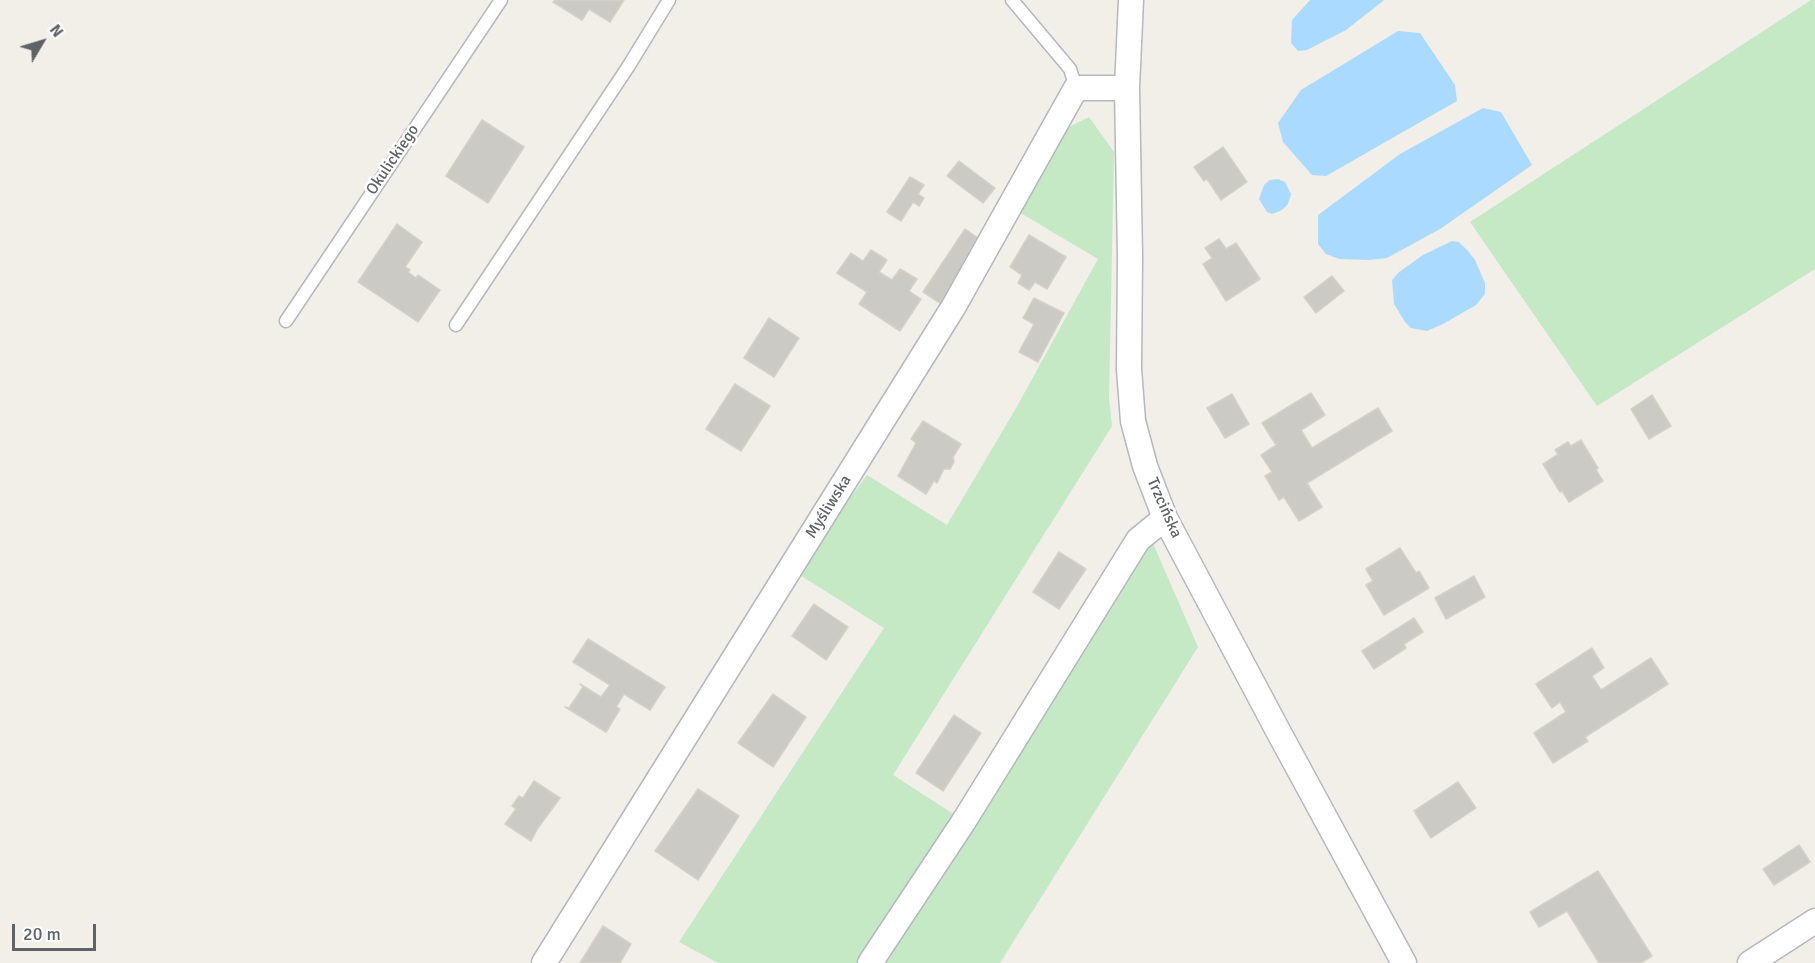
<!DOCTYPE html>
<html>
<head>
<meta charset="utf-8">
<style>
	body { margin:0 }
	#map { position:relative; width:1815px; height:963px; overflow:hidden; background:#f1efe8; font-family:Signika,sans-serif }
	canvas { display:block }
	.north { position:absolute; left:12px; top:12px; width:60px; height:60px; -webkit-text-stroke:4px #fff; paint-order:stroke; rotate:52deg; font-size:16px; font-weight:700; line-height:24px; text-align:center; color:#5f6368 }
	.north::after { content:''; display:block; margin:auto; width:21px; height:27px; background:#5f6368; clip-path:polygon(50% 0,100% 100%,50% 72%,0 100%) }
	.scale { position:absolute; left:12px; top:924px; width:84px; height:27px; box-sizing:border-box; border:3px solid #5f6368; border-top:0; padding-left:8px; font-size:18px; line-height:21px; white-space:nowrap; color:#5f6368; -webkit-text-stroke:4px #fff; paint-order:stroke }
</style>
</head>
<body>
<div id="map">
<canvas width="1815" height="963"></canvas>
<div class="north">N</div>
<div class="scale">20 m</div>
</div>
<script>
const c = document.querySelector('canvas').getContext('2d');
c.lineJoin = 'round';
function fill(path, color) {
  c.fillStyle = color;
  c.fill(path, 'evenodd');
}
function shape(rows) {
  const path = new Path2D();
  for (const r of rows) {
    path.moveTo(r[0], r[1]);
    for (let i = 2; i < r.length; i += 2) path.lineTo(r[i], r[i + 1]);
  }
  return path;
}
function trace(path, color, width, dash) {
  c.strokeStyle = color;
  c.lineWidth = width;
  c.lineCap = dash ? 'butt' : 'round';
  c.setLineDash(dash || []);
  c.stroke(path);
}
function label(font, color, halo, rows, align = 'center') {
  c.font = font + ' Signika,sans-serif';
  c.lineWidth = 5;
  c.setLineDash([]);
  c.textBaseline = 'middle';
  c.strokeStyle = halo;
  c.fillStyle = color;
  for (const [text, x, y, turn = 0] of rows) {
    c.save();
    c.translate(x, y);
    c.rotate((+turn || 0) * Math.PI / 180);
    c.textAlign = isNaN(turn) ? turn : align;
    if (halo) c.strokeText(text, 0, 0);
    c.fillText(text, 0, 0);
    c.restore();
  }
}
fill(shape([
	[1811,0,1815,0,1815,269,1597,406,1470,222],
	[1089,117,1114,152,1109,398,1112,426,893,775,955,815,1021,703,1142,518,1198,647,1000,963,718,963,679,942,884,628,795,572,867,475,947,525,1015,410,1098,259,1019,212,1063,130]
]), '#c5e8c5');
fill(shape([
	[1310,0,1383,0,1383,1,1346,30,1307,50,1298,51,1291,43,1292,20],
	[1398,31,1420,33,1455,85,1457,101,1326,176,1312,175,1283,142,1278,123,1301,90],
	[1483,108,1501,112,1532,165,1440,229,1387,258,1369,260,1339,259,1326,254,1318,244,1318,215,1400,154],
	[1278,179,1285,182,1291,194,1288,204,1282,210,1272,214,1267,212,1259,199,1264,185,1270,180],
	[1452,241,1459,242,1468,251,1475,260,1485,283,1485,294,1476,305,1443,324,1427,331,1411,328,1405,322,1394,304,1392,280,1399,272,1423,255]
]), '#aadaff');
const building = shape([
	[555,0,624,0,610,22,589,9,582,20,553,2,555,0],
	[482,120,524,147,488,203,446,176,482,120],
	[1223,147,1247,182,1221,200,1207,179,1204,181,1194,167,1223,147],
	[959,161,995,188,983,203,947,176,959,161],
	[910,177,924,185,918,194,924,198,919,206,913,202,901,221,887,212,910,177],
	[397,224,422,242,405,267,410,270,408,272,416,278,418,275,440,290,418,322,358,282,397,224],
	[965,229,981,240,940,303,923,292,965,229],
	[1029,235,1066,257,1047,289,1035,282,1029,290,1018,283,1022,275,1010,267,1029,235],
	[1219,239,1226,249,1236,243,1260,279,1226,301,1203,264,1212,258,1205,248,1219,239],
	[871,250,887,260,879,272,892,280,900,269,917,279,909,291,921,299,900,331,859,304,867,292,837,273,851,253,863,261,871,250],
	[1332,276,1344,291,1316,313,1304,297,1332,276],
	[1034,298,1064,313,1038,362,1019,352,1034,324,1023,318,1034,298],
	[769,318,799,338,774,377,744,358,769,318],
	[735,384,770,406,741,451,706,429,735,384],
	[1311,393,1325,415,1301,430,1312,448,1378,408,1392,431,1307,483,1322,507,1299,521,1284,497,1279,500,1265,476,1272,472,1261,455,1276,445,1262,423,1311,393],
	[1232,394,1249,424,1225,438,1207,408,1232,394],
	[1652,395,1671,426,1649,439,1631,409,1652,395],
	[923,421,961,444,953,457,954,462,950,469,944,469,937,483,934,481,926,494,898,476,916,443,911,439,923,421],
	[1581,440,1598,468,1596,470,1603,481,1569,502,1562,491,1560,492,1543,464,1558,454,1555,450,1568,442,1571,446,1581,440],
	[1400,548,1416,573,1419,571,1429,588,1384,615,1366,585,1373,581,1366,569,1400,548],
	[1059,552,1086,569,1059,609,1033,592,1059,552],
	[1474,576,1485,597,1446,619,1435,598,1474,576],
	[814,604,848,627,826,660,792,636,814,604],
	[1414,618,1423,632,1404,644,1406,648,1374,669,1362,651,1414,618],
	[588,639,665,687,650,710,624,694,616,707,620,709,606,732,565,707,569,708,583,687,580,684,601,697,610,685,573,662,588,639],
	[1592,648,1604,668,1592,676,1601,690,1651,658,1668,684,1585,737,1588,741,1553,763,1534,733,1566,712,1560,702,1552,708,1536,684,1592,648],
	[773,694,806,717,773,767,738,743,773,694],
	[954,715,981,733,943,791,916,773,954,715],
	[534,781,560,798,538,828,531,841,505,824,516,809,512,806,519,796,523,798,534,781],
	[1458,782,1476,808,1431,838,1414,811,1458,782],
	[698,789,739,816,698,880,655,851,698,789],
	[1799,845,1810,862,1774,885,1763,869,1799,845],
	[1598,871,1652,956,1641,963,1599,963,1567,911,1539,927,1530,912,1598,871],
	[603,926,631,944,620,963,580,963,603,926]
]);
fill(building, '#cccac5');
trace(building, '#d6d1c6', 1.5);
const lane = shape([
	[1012,0,1070,69,1076,88],
	[286,321,501,0],
	[456,325,628,67,669,0]
]);
const street = shape([
	[1131,0,1127,88,1130,257,1129,369,1133,421,1145,466,1165,518,1277,729,1404,963],
	[544,963,954,306,1076,88,1127,88],
	[870,963,964,821,1138,540,1165,518],
	[1750,963,1815,921]
]);
trace(lane, '#b5b8bc', 15);
trace(street, '#b5b8bc', 27);
trace(lane, '#fff', 12);
trace(street, '#fff', 24);
label('16px', '#5f6368', '#fff', [
	["Okulickiego",393,160,-56],
	["Myśliwska",829,507,-58],
	["Trzcińska",1164,508,66]
]);
</script>
</body>
</html>
